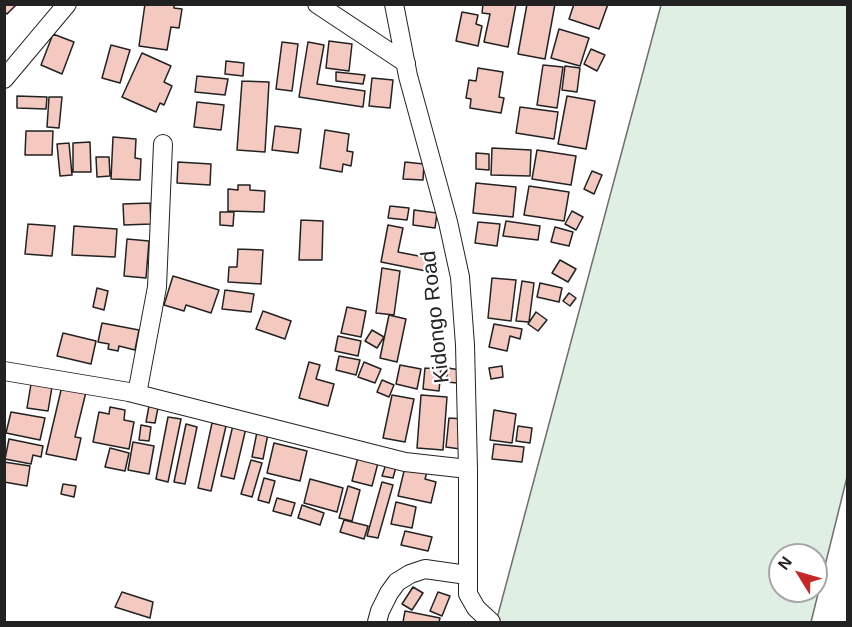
<!DOCTYPE html>
<html>
<head>
<meta charset="utf-8">
<style>
	body { margin:0 }
	#map { position:relative; width:852px; height:627px; overflow:hidden; background:#fff; font-family:Arial,sans-serif }
	canvas { display:block }
	.frame { position:absolute; inset:0; border:6px solid #222; pointer-events:none }
	.north { position:absolute; left:768px; top:543px; width:60px; height:60px; box-sizing:border-box; background:#fff; border:2px solid #a7a7a7; border-radius:50%; rotate:307deg; font-size:16px; font-weight:700; line-height:24px; text-align:center; color:#222 }
	.north::after { content:''; display:block; margin:auto; width:21px; height:27px; background:#c62828; clip-path:polygon(50% 0,100% 100%,50% 72%,0 100%) }
</style>
</head>
<body>
<div id="map">
<canvas width="852" height="627"></canvas>
<div class="frame"></div>
<div class="north">N</div>
</div>
<script>
const c = document.querySelector('canvas').getContext('2d');
c.lineJoin = 'round';
function fill(path, color) {
  c.fillStyle = color;
  c.fill(path, 'evenodd');
}
function shape(rows) {
  const path = new Path2D();
  for (const r of rows) {
    path.moveTo(r[0], r[1]);
    for (let i = 2; i < r.length; i += 2) path.lineTo(r[i], r[i + 1]);
  }
  return path;
}
function trace(path, color, width, dash) {
  c.strokeStyle = color;
  c.lineWidth = width;
  c.lineCap = dash ? 'butt' : 'round';
  c.setLineDash(dash || []);
  c.stroke(path);
}
function label(font, color, halo, rows, align = 'center') {
  c.font = font + ' Arial,sans-serif';
  c.lineWidth = 4.5;
  c.setLineDash([]);
  c.textBaseline = 'middle';
  c.strokeStyle = halo;
  c.fillStyle = color;
  for (const [text, x, y, turn = 0] of rows) {
    c.save();
    c.translate(x, y);
    c.rotate((+turn || 0) * Math.PI / 180);
    c.textAlign = isNaN(turn) ? turn : align;
    if (halo) c.strokeText(text, 0, 0);
    c.fillText(text, 0, 0);
    c.restore();
  }
}
const green = shape([
	[661,5,847,5,848,473,811,622,496,622,661,5],
	[780,555,816,555,816,591,780,591,780,555]
]);
fill(green, '#e0efe3');
trace(green, '#6f6f6f', 1.5);
const building = shape([
	[4,4,17,4,7,14,4,11,4,4],
	[145,4,174,4,174,8,182,9,179,28,171,27,167,50,139,46,145,4],
	[483,4,516,4,508,47,484,42,490,14,482,13,483,4],
	[527,4,555,4,545,59,518,54,527,4],
	[574,4,608,4,599,29,569,19,574,4],
	[462,12,478,15,476,24,482,26,478,46,456,41,462,12],
	[559,29,589,38,580,66,551,58,559,29],
	[53,34,74,42,62,74,41,65,53,34],
	[329,41,352,44,349,71,326,68,329,41],
	[282,42,298,44,292,91,276,89,282,42],
	[308,42,324,45,317,84,365,91,363,107,299,97,308,42],
	[111,45,130,50,120,83,102,78,111,45],
	[591,49,605,55,597,71,584,64,591,49],
	[142,53,171,66,164,82,172,86,164,105,160,103,156,112,122,97,142,53],
	[226,61,244,63,243,76,225,74,226,61],
	[543,65,563,67,557,108,537,105,543,65],
	[565,66,580,68,577,92,562,90,565,66],
	[478,68,503,72,499,97,504,98,501,113,470,108,471,99,466,98,469,80,476,81,478,68],
	[336,72,365,75,363,84,336,81,336,72],
	[197,76,228,79,225,95,195,92,197,76],
	[372,78,393,80,390,108,369,106,372,78],
	[242,81,269,82,265,152,237,150,242,81],
	[17,96,47,97,46,109,17,108,17,96],
	[567,96,595,101,586,149,558,144,567,96],
	[49,97,62,97,59,128,47,127,49,97],
	[197,102,224,105,221,130,194,127,197,102],
	[520,107,558,112,554,139,516,133,520,107],
	[275,126,301,129,298,153,272,150,275,126],
	[325,130,349,134,347,151,353,152,351,166,343,164,342,172,320,168,325,130],
	[26,131,53,131,52,155,25,155,26,131],
	[113,137,136,139,135,158,141,159,140,180,111,179,113,137],
	[90,142,91,172,73,172,73,143,90,142],
	[69,143,72,175,60,176,57,144,69,143],
	[492,148,531,150,530,176,491,175,492,148],
	[537,150,576,156,571,185,532,179,537,150],
	[476,153,489,154,489,170,476,169,476,153],
	[96,157,109,157,110,176,97,177,96,157],
	[178,162,211,164,210,185,177,183,178,162],
	[405,162,424,164,423,180,403,179,405,162],
	[592,171,602,175,594,194,584,189,592,171],
	[476,183,516,187,513,217,473,213,476,183],
	[238,185,250,185,250,190,265,191,264,212,228,211,228,189,238,190,238,185],
	[529,186,569,192,564,221,524,215,529,186],
	[150,203,151,224,124,225,123,204,150,203],
	[390,206,409,208,407,220,388,218,390,206],
	[414,210,437,213,435,228,413,225,414,210],
	[572,211,583,217,576,230,565,224,572,211],
	[220,212,234,212,233,226,220,225,220,212],
	[301,220,323,221,322,260,299,260,301,220],
	[506,221,540,226,538,240,503,236,506,221],
	[478,222,500,224,497,246,475,243,478,222],
	[28,224,55,226,52,256,25,254,28,224],
	[388,225,403,228,398,252,429,258,426,271,381,262,388,225],
	[74,226,117,229,115,257,72,255,74,226],
	[555,227,573,232,569,246,551,242,555,227],
	[127,239,149,241,146,278,124,276,127,239],
	[238,249,263,250,261,284,228,282,229,267,237,267,238,249],
	[560,260,576,269,568,282,552,273,560,260],
	[382,268,400,271,394,315,376,313,382,268],
	[173,276,219,290,211,313,186,305,184,311,164,305,173,276],
	[492,278,516,280,511,321,488,318,492,278],
	[522,281,534,283,529,322,516,321,522,281],
	[540,283,562,288,559,302,537,297,540,283],
	[97,288,108,291,104,310,93,307,97,288],
	[225,290,254,294,251,312,222,309,225,290],
	[569,293,576,298,570,306,563,301,569,293],
	[347,307,366,311,361,337,341,333,347,307],
	[263,311,291,321,285,339,256,329,263,311],
	[536,312,547,320,538,331,528,324,536,312],
	[389,315,406,319,397,362,380,358,389,315],
	[102,323,139,330,135,350,119,346,118,351,108,349,109,344,98,342,102,323],
	[494,324,522,329,520,339,510,336,507,351,489,347,494,324],
	[372,330,384,337,377,348,365,341,372,330],
	[63,333,96,341,91,364,57,356,63,333],
	[338,336,361,341,358,356,335,351,338,336],
	[339,356,360,360,356,375,336,370,339,356],
	[309,362,320,365,316,379,334,384,328,406,299,398,309,362],
	[364,362,381,369,375,383,358,377,364,362],
	[400,365,421,369,417,389,396,384,400,365],
	[502,366,503,377,491,379,489,368,502,366],
	[425,368,441,369,439,391,423,389,425,368],
	[448,368,460,370,458,383,446,382,448,368],
	[382,380,394,385,389,397,377,392,382,380],
	[31,384,52,387,48,411,27,408,31,384],
	[62,386,86,392,75,437,81,438,76,460,46,454,62,386],
	[392,395,414,399,405,442,383,438,392,395],
	[421,395,447,397,443,450,417,448,421,395],
	[149,406,158,408,155,423,146,422,149,406],
	[110,407,125,410,124,420,134,422,129,449,93,442,99,412,109,414,110,407],
	[494,410,516,414,512,443,490,440,494,410],
	[11,412,45,418,40,440,6,433,11,412],
	[168,417,181,419,168,482,156,479,168,417],
	[449,418,463,419,460,449,446,447,449,418],
	[212,423,226,426,211,491,198,488,212,423],
	[186,424,197,427,185,484,174,482,186,424],
	[141,425,151,427,149,441,139,440,141,425],
	[233,425,246,428,234,479,221,476,233,425],
	[518,426,532,428,530,443,516,441,518,426],
	[257,432,268,434,263,459,252,457,257,432],
	[9,439,43,446,41,457,33,455,31,464,5,459,9,439],
	[133,442,154,446,149,474,128,470,133,442],
	[274,443,307,451,300,481,267,473,274,443],
	[494,444,524,447,522,462,492,459,494,444],
	[110,448,129,453,125,471,105,467,110,448],
	[358,457,378,463,372,486,352,481,358,457],
	[251,460,262,463,252,497,241,494,251,460],
	[4,462,30,466,27,486,4,482,4,462],
	[386,464,396,467,393,478,382,476,386,464],
	[405,467,427,472,425,479,436,482,431,503,398,496,405,467],
	[264,478,275,481,269,503,258,500,264,478],
	[310,479,343,488,337,512,304,503,310,479],
	[382,482,393,485,378,538,367,536,382,482],
	[63,484,76,486,74,497,61,494,63,484],
	[348,486,360,490,352,521,339,518,348,486],
	[277,498,295,503,291,516,273,511,277,498],
	[396,502,416,507,412,528,391,524,396,502],
	[302,505,324,513,320,525,298,518,302,505],
	[344,520,368,526,364,539,340,532,344,520],
	[405,531,432,537,428,551,401,545,405,531],
	[413,587,423,593,412,610,402,604,413,587],
	[122,592,153,602,150,618,115,607,122,592],
	[438,592,450,596,442,616,430,611,438,592],
	[405,611,440,618,439,622,403,622,405,611]
]);
fill(building, '#f3c9c0');
trace(building, '#222', 1.5);
const street = shape([
	[317,4,406,63],
	[394,4,408,76,448,222,460,277,465,345,468,469,468,594,476,608,491,622],
	[4,79,67,4],
	[4,371,129,392,405,462,468,469],
	[137,394,157,287,163,144],
	[377,622,380,611,389,593,397,582,410,574,425,569,467,575]
]);
trace(street, '#222', 20);
trace(street, '#fff', 18);
label('21px', '#222', '#fff', [
	["Kidongo Road",436,317,-96]
]);
</script>
</body>
</html>
